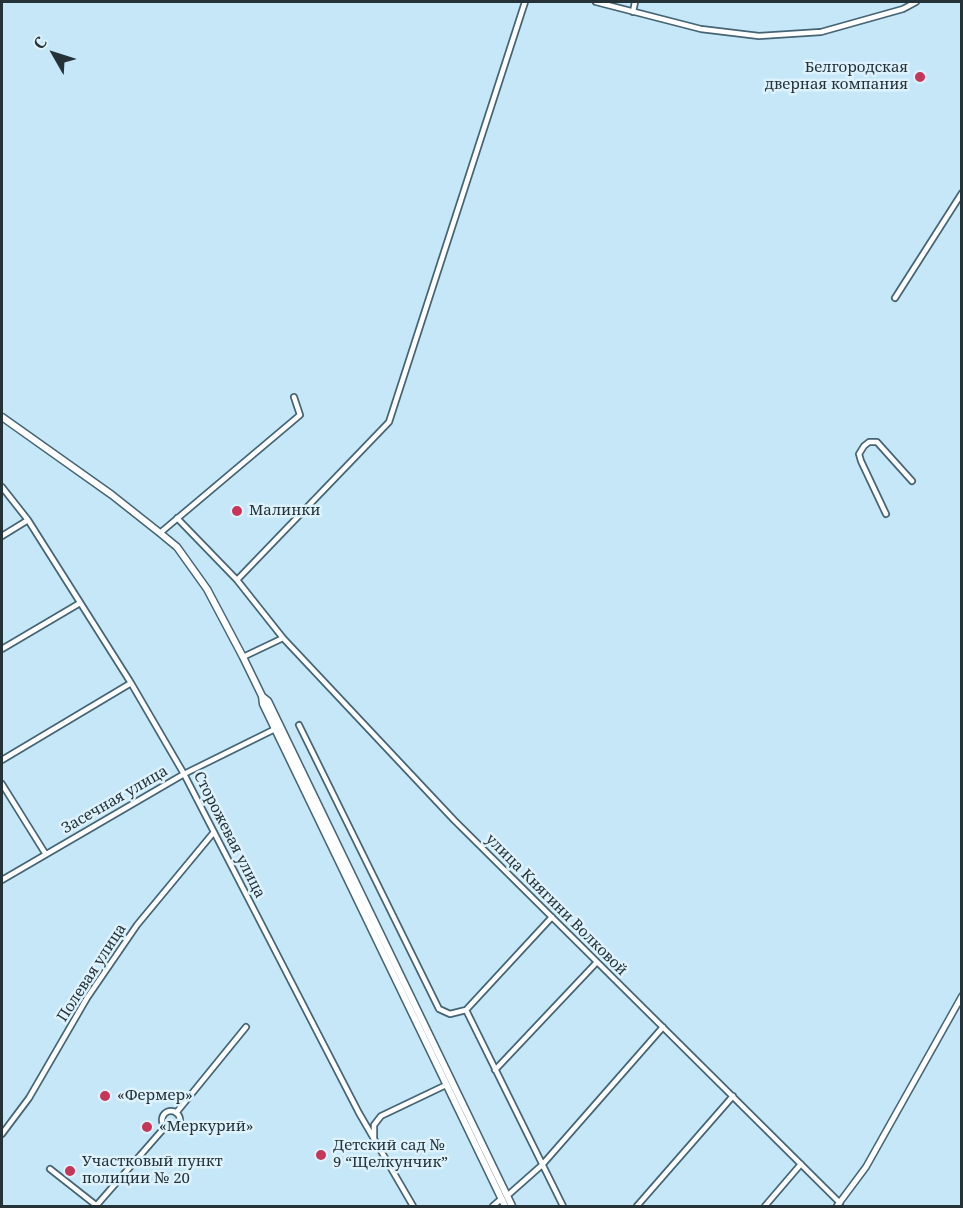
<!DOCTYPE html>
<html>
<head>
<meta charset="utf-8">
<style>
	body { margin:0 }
	#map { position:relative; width:963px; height:1208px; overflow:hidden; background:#c5e7f8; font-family:"Noto Serif",serif }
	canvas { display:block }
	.frame { position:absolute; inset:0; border:3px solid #253339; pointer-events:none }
	.north { position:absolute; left:24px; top:24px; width:60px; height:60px; -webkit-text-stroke:4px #ddf2fc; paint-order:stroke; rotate:309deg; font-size:16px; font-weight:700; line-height:24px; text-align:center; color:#253339 }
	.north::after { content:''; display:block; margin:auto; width:21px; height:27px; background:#253339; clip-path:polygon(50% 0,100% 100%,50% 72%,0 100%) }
</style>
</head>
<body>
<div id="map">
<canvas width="963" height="1208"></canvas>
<div class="frame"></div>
<div class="north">С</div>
</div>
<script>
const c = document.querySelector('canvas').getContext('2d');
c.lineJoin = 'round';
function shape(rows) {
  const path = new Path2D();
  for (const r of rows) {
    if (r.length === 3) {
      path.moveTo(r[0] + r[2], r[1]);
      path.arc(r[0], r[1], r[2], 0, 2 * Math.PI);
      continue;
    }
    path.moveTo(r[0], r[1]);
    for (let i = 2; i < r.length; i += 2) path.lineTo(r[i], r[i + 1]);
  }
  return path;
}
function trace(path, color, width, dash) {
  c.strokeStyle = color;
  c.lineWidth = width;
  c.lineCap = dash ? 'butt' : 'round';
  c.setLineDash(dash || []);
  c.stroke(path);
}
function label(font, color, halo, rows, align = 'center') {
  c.font = font + ' "Noto Serif",serif';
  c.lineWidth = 5;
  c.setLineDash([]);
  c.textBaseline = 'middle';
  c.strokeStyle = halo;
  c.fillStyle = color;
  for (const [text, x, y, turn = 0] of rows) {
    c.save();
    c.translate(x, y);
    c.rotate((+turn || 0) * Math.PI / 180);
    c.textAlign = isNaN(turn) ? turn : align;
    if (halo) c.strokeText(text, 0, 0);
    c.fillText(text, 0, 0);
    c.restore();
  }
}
const minor = shape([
	[596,2,701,29,759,36,821,32,903,9,916,2],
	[633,12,635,2],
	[895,298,962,193],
	[2,487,28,520,131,683,184,774,359,1113,413,1206],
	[886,514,861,461,859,454,864,446,869,442,877,442,912,481],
	[177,518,237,580,283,638,454,820,840,1203],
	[160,533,300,415,294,397],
	[2,536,28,520],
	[237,580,389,422,525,2],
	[2,649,80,603],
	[243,657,283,638],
	[299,725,439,1009,450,1014,466,1010],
	[2,760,131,683],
	[2,784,45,853],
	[2,880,184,774,275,729],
	[466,1010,563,1206],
	[466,1010,552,917],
	[495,1070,597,962],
	[171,1120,9],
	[176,1113,246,1027],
	[2,1134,29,1098,87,998,137,925,214,832],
	[374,1140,374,1125,381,1116,446,1085],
	[50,1169,97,1206],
	[507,1196,542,1165,663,1027],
	[96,1206,165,1127],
	[493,1206,501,1199],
	[637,1206,733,1096],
	[765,1206,801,1164]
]);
const tertiary = shape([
	[837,1206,866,1167,962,996]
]);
const secondary = shape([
	[2,417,112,495,160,533,177,547,207,589,243,657,262,696,263,704,505,1206],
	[263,697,268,701,512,1206]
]);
trace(minor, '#466574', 8);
trace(tertiary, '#466574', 8);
trace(secondary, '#466574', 9);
trace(minor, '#fff', 4.5);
trace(tertiary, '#fff', 5);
trace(secondary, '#fff', 6);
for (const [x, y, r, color] of [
	[920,77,6,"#c63658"],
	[237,511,6,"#c63658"],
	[105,1096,6,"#c63658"],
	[147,1127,6,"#c63658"],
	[321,1155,6,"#c63658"],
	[70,1171,6,"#c63658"]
]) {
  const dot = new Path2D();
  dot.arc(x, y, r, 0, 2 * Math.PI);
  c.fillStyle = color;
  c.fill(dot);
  trace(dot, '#ddf2fc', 2);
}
label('15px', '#253339', '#ddf2fc', [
	["Белгородская",908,68,"right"],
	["дверная компания",908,85,"right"],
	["Малинки",249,511],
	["«Фермер»",117,1096],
	["«Меркурий»",159,1127],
	["Детский сад №",333,1146],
	["9 “Щелкунчик”",333,1163],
	["Участковый пункт",82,1162],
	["полиции № 20",82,1179]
], 'left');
label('15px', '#253339', '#ddf2fc', [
	["Засечная улица",115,800,-30],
	["Сторожевая улица",229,835,63],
	["улица Княгини Волковой",556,905,45],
	["Полевая улица",92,973,-57]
]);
</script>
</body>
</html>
